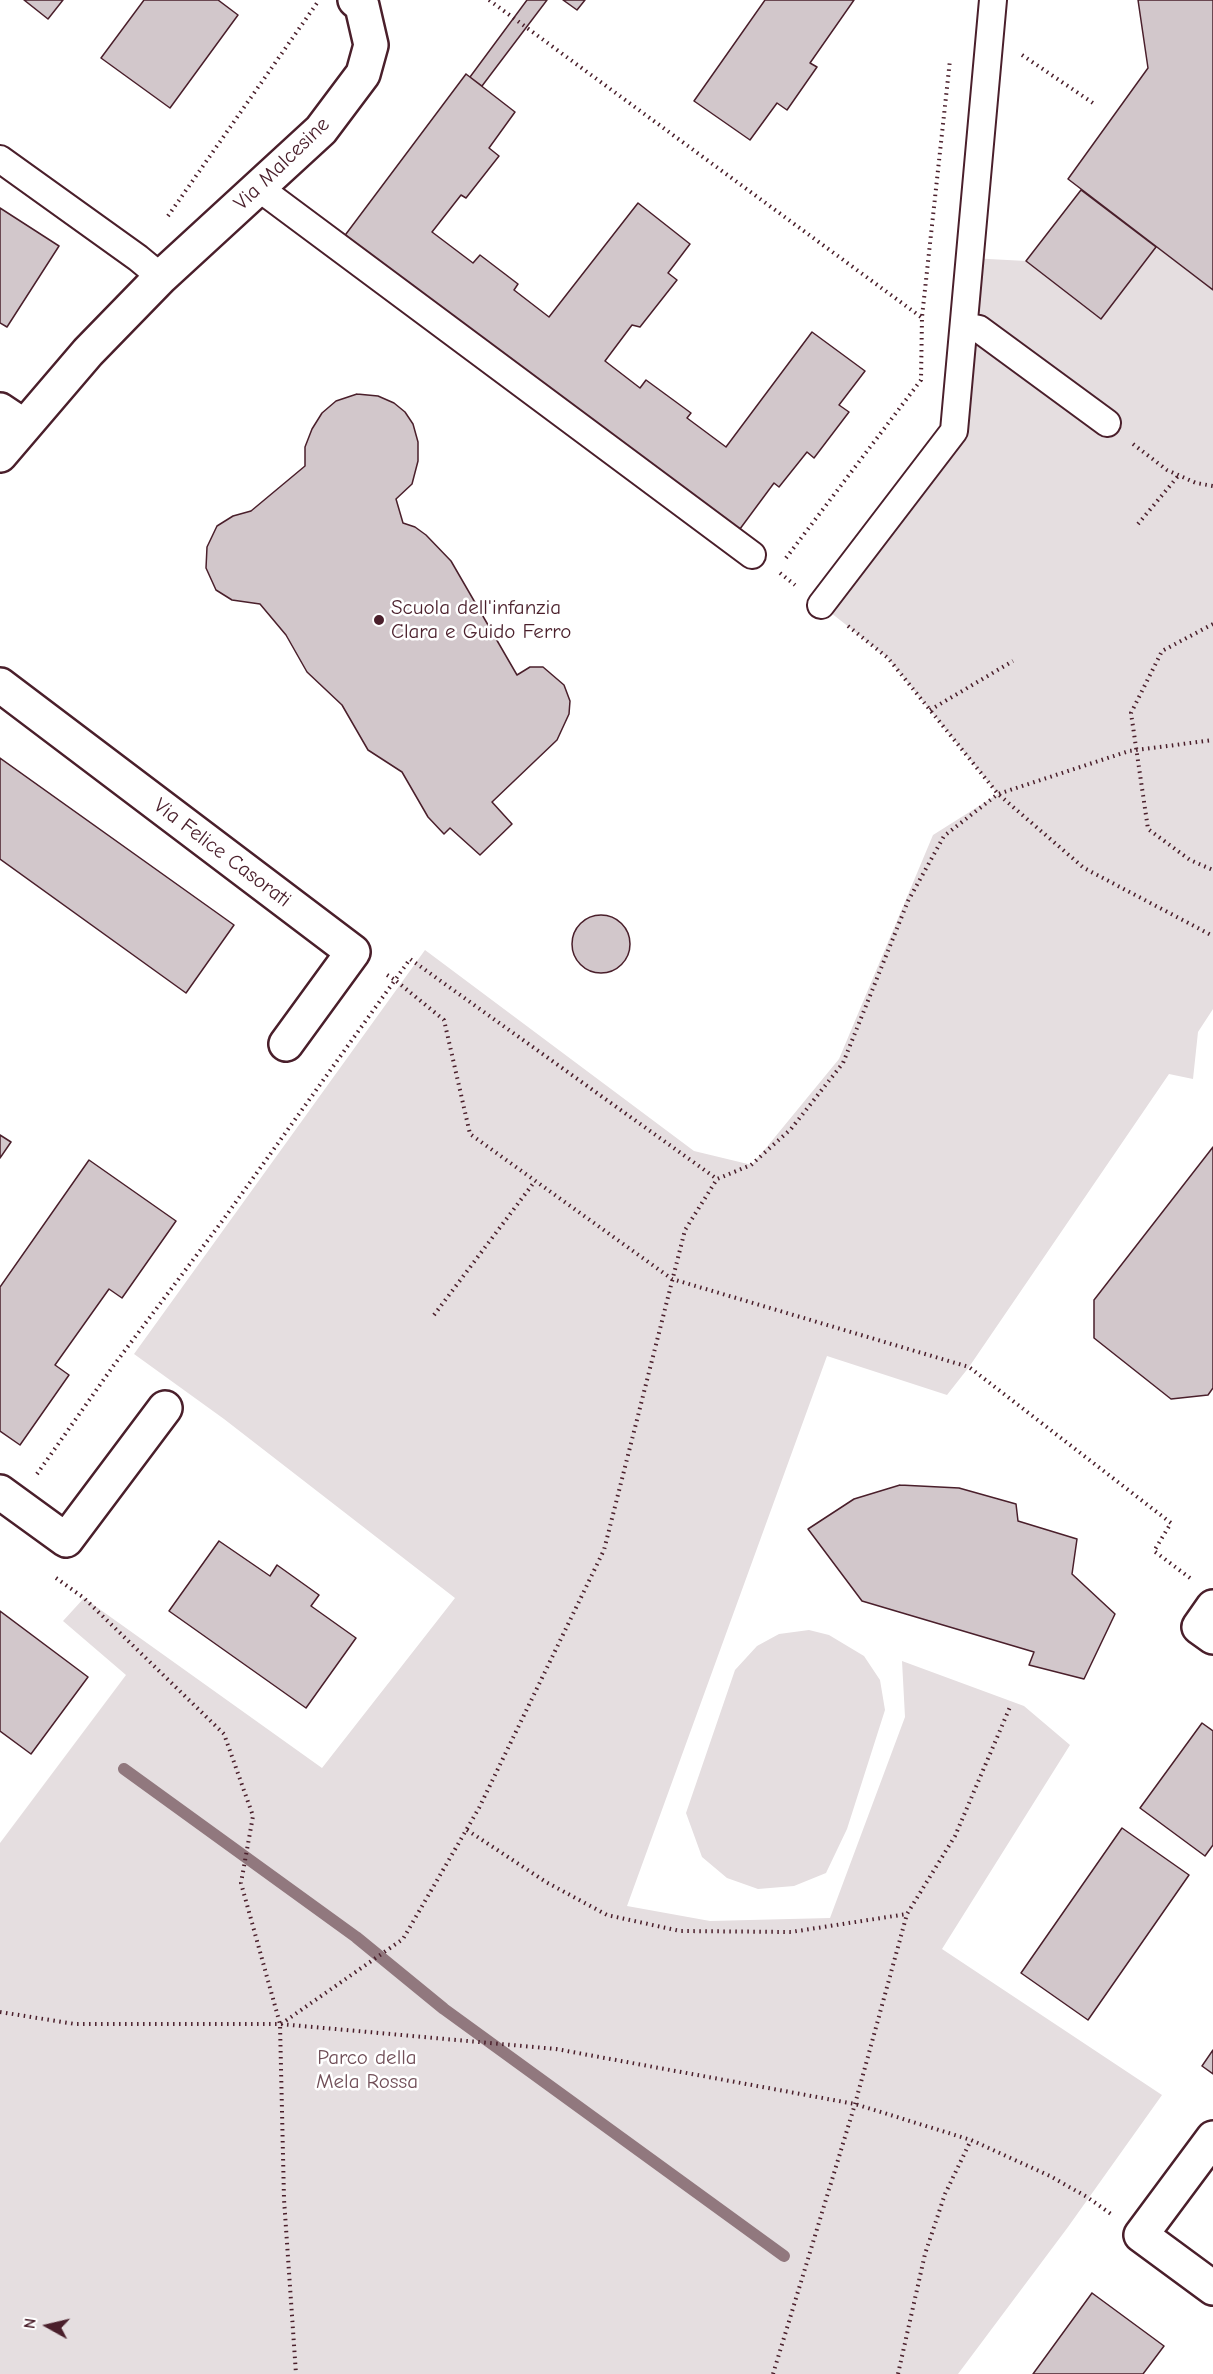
<!DOCTYPE html>
<html>
<head>
<meta charset="utf-8">
<style>
	body { margin:0 }
	#map { position:relative; width:1213px; height:2374px; overflow:hidden; background:#fff; font-family:"Comic Neue",sans-serif }
	canvas { display:block }
	.north { position:absolute; left:18px; top:2296px; width:60px; height:60px; -webkit-text-stroke:4px #fff; paint-order:stroke; rotate:278deg; font-size:16px; font-weight:700; line-height:24px; text-align:center; color:#4a1f2b }
	.north::after { content:''; display:block; margin:auto; width:21px; height:27px; background:#4a1f2b; clip-path:polygon(50% 0,100% 100%,50% 72%,0 100%) }
</style>
</head>
<body>
<div id="map">
<canvas width="1213" height="2374"></canvas>
<div class="north">N</div>
</div>
<script>
const c = document.querySelector('canvas').getContext('2d');
c.lineJoin = 'round';
function fill(path, color) {
  c.fillStyle = color;
  c.fill(path, 'evenodd');
}
function shape(rows) {
  const path = new Path2D();
  for (const r of rows) {
    if (r.length === 3) {
      path.moveTo(r[0] + r[2], r[1]);
      path.arc(r[0], r[1], r[2], 0, 2 * Math.PI);
      continue;
    }
    path.moveTo(r[0], r[1]);
    for (let i = 2; i < r.length; i += 2) path.lineTo(r[i], r[i + 1]);
  }
  return path;
}
function trace(path, color, width, dash) {
  c.strokeStyle = color;
  c.lineWidth = width;
  c.lineCap = dash ? 'butt' : 'round';
  c.setLineDash(dash || []);
  c.stroke(path);
}
function label(font, color, halo, rows, align = 'center') {
  c.font = font + ' "Comic Neue",sans-serif';
  c.lineWidth = 5;
  c.setLineDash([]);
  c.textBaseline = 'middle';
  c.strokeStyle = halo;
  c.fillStyle = color;
  for (const [text, x, y, turn = 0] of rows) {
    c.save();
    c.translate(x, y);
    c.rotate((+turn || 0) * Math.PI / 180);
    c.textAlign = isNaN(turn) ? turn : align;
    if (halo) c.strokeText(text, 0, 0);
    c.fillText(text, 0, 0);
    c.restore();
  }
}
fill(shape([
	[1156,247,1213,290,1213,1009,1198,1032,1193,1079,1169,1074,969,1367,947,1395,827,1356,627,1906,710,1921,830,1918,905,1717,902,1661,1024,1706,1070,1745,942,1949,1162,2095,1068,2227,958,2374,0,2374,0,1843,126,1675,63,1621,84,1598,322,1768,455,1598,224,1419,134,1354,425,950,694,1151,752,1165,839,1059,933,835,998,794,888,658,821,605,954,431,970,258,1026,261,1101,319],
	[809,1630,829,1635,864,1656,880,1680,885,1710,847,1829,826,1873,794,1886,758,1889,727,1878,702,1857,686,1813,735,1670,757,1646,779,1634]
]), '#e5dee0');
trace(shape([
	[124,1769,356,1937,444,2009,784,2256]
]), '#91787e', 12);
const building = shape([
	[24,0,63,0,48,19,24,0],
	[144,0,218,0,238,15,170,108,101,58,144,0],
	[527,0,547,0,482,86,470,77,527,0],
	[563,0,585,0,577,10,563,0],
	[765,0,854,0,810,63,817,67,787,110,777,103,750,140,694,101,765,0],
	[1138,0,1213,0,1213,290,1068,179,1148,68,1138,0],
	[466,74,515,112,489,148,499,156,466,198,461,195,432,232,473,263,480,255,518,284,514,290,549,317,638,203,690,244,668,273,677,280,640,327,632,325,605,361,640,388,646,380,691,413,687,418,726,447,812,332,865,371,839,405,849,412,814,458,807,452,779,487,774,483,734,537,340,242,466,74],
	[1081,190,1156,247,1101,319,1026,261,1081,190],
	[0,208,59,246,7,327,0,323,0,208],
	[357,394,378,396,394,403,405,412,413,424,418,442,418,461,412,484,396,499,403,523,415,527,426,535,451,561,517,675,530,667,543,667,564,685,570,701,569,714,557,740,492,802,512,824,480,855,450,828,444,834,428,817,402,772,368,750,342,705,307,672,286,635,260,604,232,600,216,590,206,568,207,547,217,526,233,516,251,511,305,466,305,447,312,429,322,413,336,401,357,394],
	[0,758,234,925,186,993,0,859,0,758],
	[601,944,29],
	[0,1135,11,1142,0,1158,0,1135],
	[1213,1147,1213,1388,1208,1395,1171,1399,1094,1338,1094,1300,1213,1147],
	[89,1160,176,1221,122,1298,109,1289,55,1365,69,1375,20,1445,0,1431,0,1287,89,1160],
	[900,1485,959,1488,1016,1504,1018,1521,1077,1539,1072,1574,1115,1614,1084,1679,1029,1665,1034,1652,862,1601,808,1529,854,1499,900,1485],
	[219,1541,270,1576,277,1565,319,1595,311,1606,356,1638,306,1708,169,1611,219,1541],
	[0,1611,88,1677,31,1754,0,1731,0,1611],
	[1202,1723,1213,1731,1213,1845,1205,1856,1140,1808,1202,1723],
	[1122,1828,1189,1875,1088,2020,1021,1973,1122,1828],
	[1213,2050,1213,2074,1202,2066,1213,2050],
	[1092,2293,1164,2346,1143,2374,1033,2374,1092,2293]
]);
fill(building, '#d2c7cb');
trace(building, '#4a1f2b', 1.5);
const lane = shape([
	[0,159,138,258,161,277],
	[259,188,752,555],
	[964,326,979,329,1107,423],
	[821,605,954,431,993,0]
]);
const street = shape([
	[0,410,24,426],
	[0,455,88,352,161,277,321,130,363,74,371,45,362,6,355,0],
	[0,685,353,952,286,1044],
	[0,1492,66,1540,165,1408],
	[1213,1607,1199,1627,1213,1637],
	[1213,2138,1141,2235,1213,2288]
]);
trace(lane, '#4a1f2b', 30);
trace(street, '#4a1f2b', 38);
trace(shape([
	[489,0,921,317],
	[1022,55,1093,103],
	[168,216,317,3],
	[1133,444,1167,470,1196,483,1213,486],
	[1138,524,1179,475],
	[786,558,921,380,922,317,950,60],
	[780,573,795,585],
	[1213,624,1162,651,1131,713,1148,829,1190,860,1213,870],
	[848,626,888,658,998,794,1084,868,1213,936],
	[930,710,1013,661],
	[434,1315,535,1181],
	[37,1474,114,1365,223,1220,395,980,384,973],
	[56,1578,84,1598,224,1734,253,1816,241,1883,280,2024,284,2199,296,2374],
	[1190,1578,1154,1551,1171,1523,969,1367,672,1279,470,1134,444,1020,395,980,410,959,717,1179,751,1165,791,1129,843,1063,908,901,944,836,998,794,1129,751,1213,740],
	[467,1830,546,1882,607,1915,680,1931,791,1932,907,1914],
	[0,2012,75,2024,280,2024,556,2049,855,2104,971,2140,1050,2176,1087,2197,1111,2214],
	[281,2024,403,1939,479,1808,604,1550,685,1230,717,1179],
	[773,2374,855,2104,907,1914,955,1836,1010,1707],
	[898,2374,925,2254,945,2194,971,2140]
]), '#4a1f2b', 4, [1.5, 4.5]);
trace(lane, '#fff', 26);
trace(street, '#fff', 33);
for (const [x, y, r, color] of [
	[379,620,6,"#4a1f2b"]
]) {
  const dot = new Path2D();
  dot.arc(x, y, r, 0, 2 * Math.PI);
  c.fillStyle = color;
  c.fill(dot);
  trace(dot, '#fff', 2);
}
label('21px', '#4a1f2b', '#fff', [
	["Via Malcesine",282,164,-44],
	["Via Felice Casorati",222,853,37]
]);
label('21px', '#4a1f2b', '#fff', [
	["Scuola dell'infanzia",391,608],
	["Clara e Guido Ferro",391,632]
], 'left');
label('21px', '#714f58', '#fff', [
	["Parco della",367,2058],
	["Mela Rossa",367,2082]
]);
</script>
</body>
</html>
